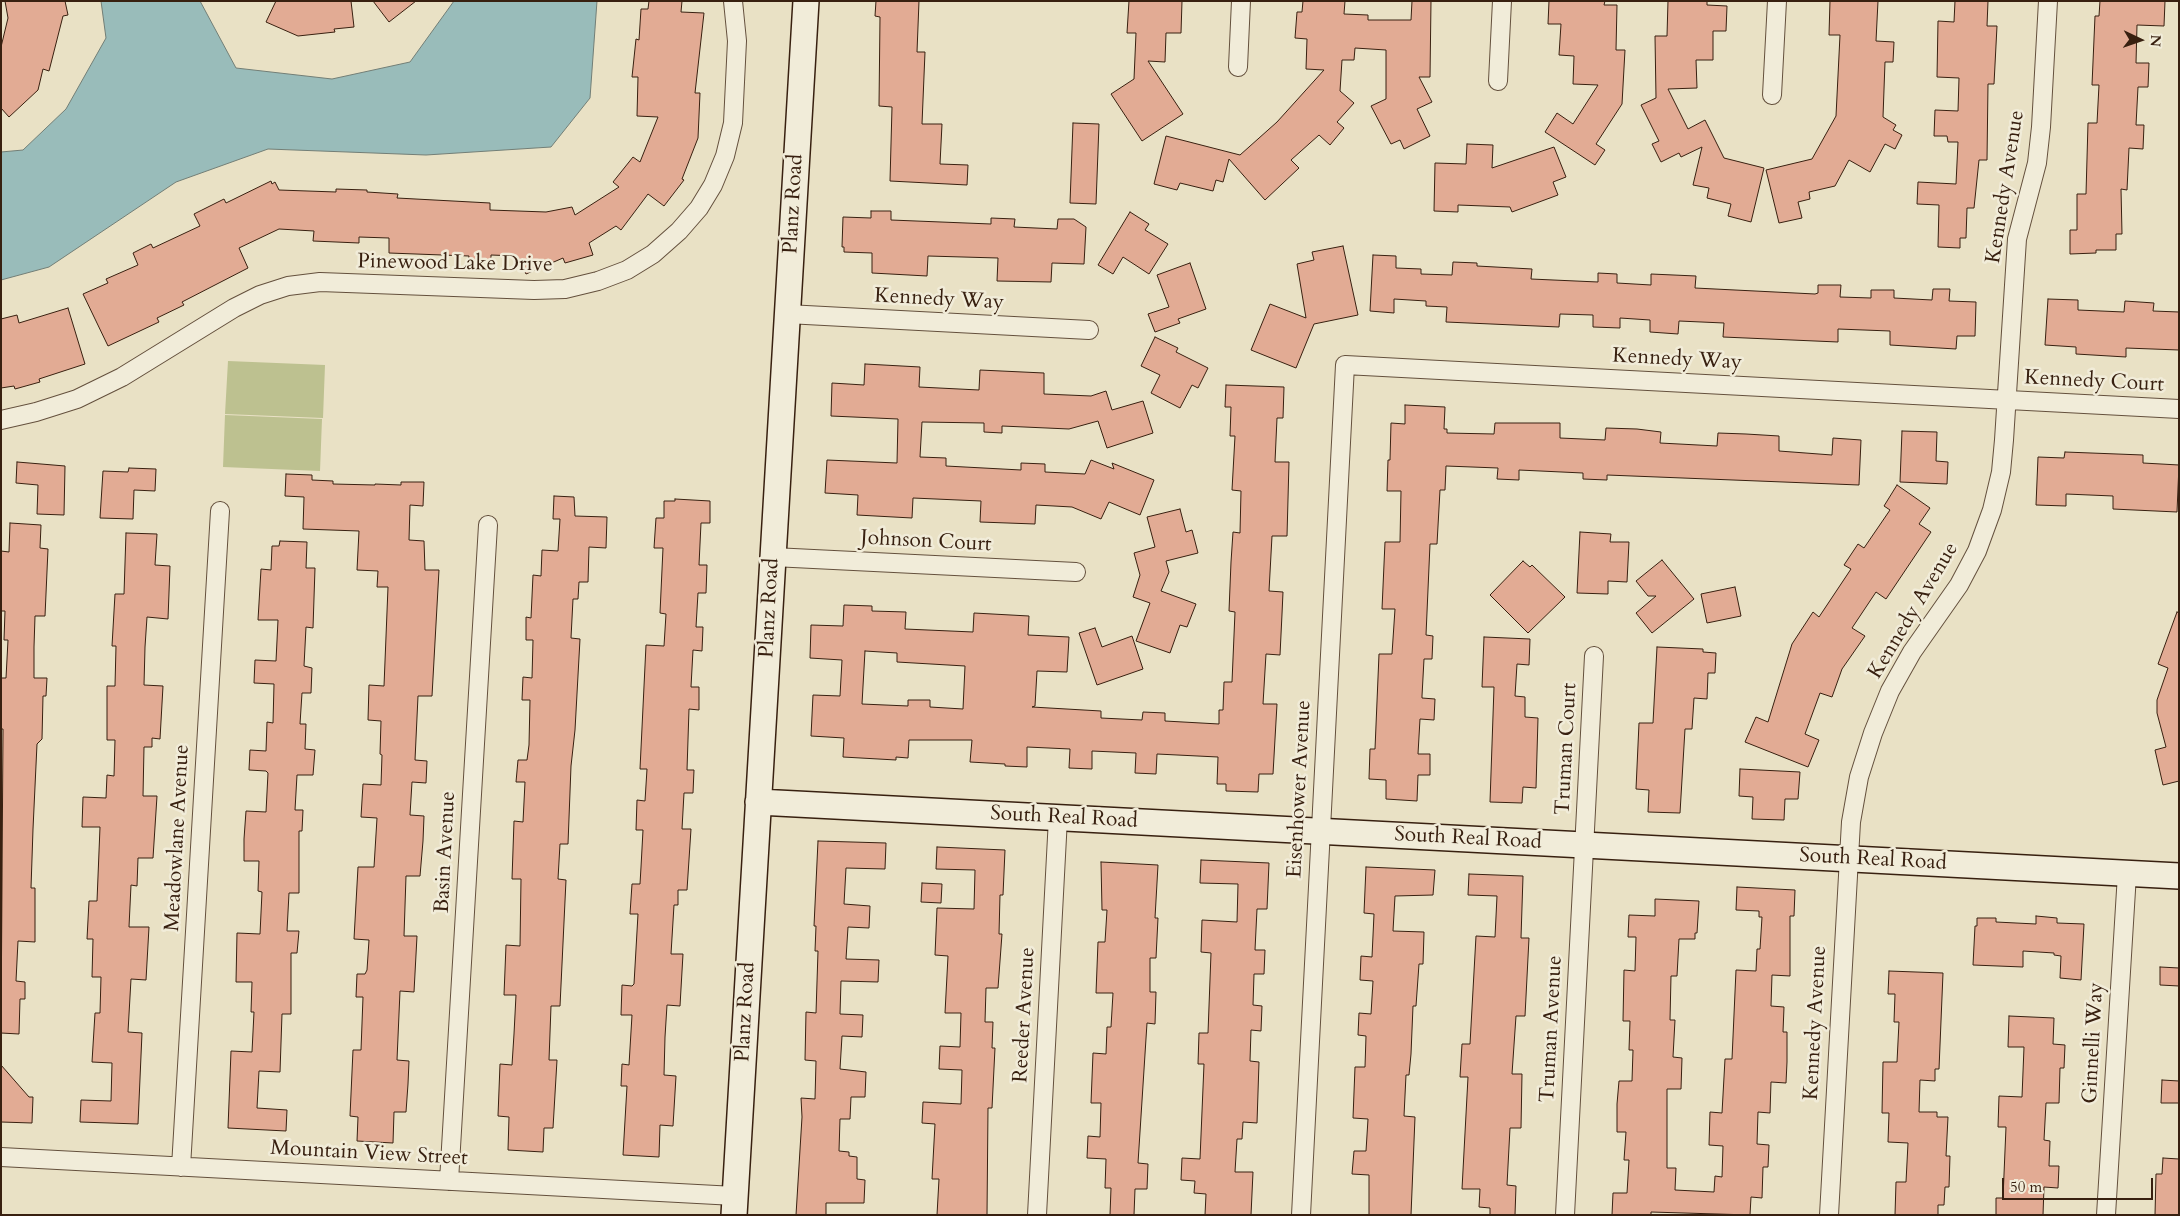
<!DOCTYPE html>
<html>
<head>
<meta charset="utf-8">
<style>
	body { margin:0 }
	#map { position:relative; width:2180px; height:1216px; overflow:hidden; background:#e9e1c5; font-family:Cardo,serif }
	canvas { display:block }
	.frame { position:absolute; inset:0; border:2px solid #382010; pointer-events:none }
	.north { position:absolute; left:2115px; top:15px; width:50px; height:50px; -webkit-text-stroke:4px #f1ecd9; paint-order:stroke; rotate:93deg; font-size:14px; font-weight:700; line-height:20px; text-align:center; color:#382010 }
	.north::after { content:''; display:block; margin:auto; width:18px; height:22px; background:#382010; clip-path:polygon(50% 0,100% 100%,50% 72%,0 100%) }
	.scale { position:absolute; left:2002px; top:1178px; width:151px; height:22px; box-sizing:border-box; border:2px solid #382010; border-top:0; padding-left:6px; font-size:15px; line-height:18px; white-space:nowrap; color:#382010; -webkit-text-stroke:4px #f1ecd9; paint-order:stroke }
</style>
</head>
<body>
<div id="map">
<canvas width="2180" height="1216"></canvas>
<div class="frame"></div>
<div class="north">N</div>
<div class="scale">50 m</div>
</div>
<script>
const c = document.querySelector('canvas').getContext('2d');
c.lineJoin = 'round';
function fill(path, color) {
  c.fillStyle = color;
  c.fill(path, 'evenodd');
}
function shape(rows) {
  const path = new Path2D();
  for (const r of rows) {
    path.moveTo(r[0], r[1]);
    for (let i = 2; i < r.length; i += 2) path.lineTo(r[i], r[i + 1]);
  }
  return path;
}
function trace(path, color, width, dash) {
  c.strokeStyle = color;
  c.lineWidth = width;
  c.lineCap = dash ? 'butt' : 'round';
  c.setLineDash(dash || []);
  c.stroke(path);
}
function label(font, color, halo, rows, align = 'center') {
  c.font = font + ' Cardo,serif';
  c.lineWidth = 5;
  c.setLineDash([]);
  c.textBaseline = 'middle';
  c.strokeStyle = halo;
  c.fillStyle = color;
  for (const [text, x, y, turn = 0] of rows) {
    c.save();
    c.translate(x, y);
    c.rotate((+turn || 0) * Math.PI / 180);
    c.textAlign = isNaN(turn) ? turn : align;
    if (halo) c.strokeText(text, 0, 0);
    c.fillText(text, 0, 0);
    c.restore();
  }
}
fill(shape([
	[228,361,325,365,323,418,225,414],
	[225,415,322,419,320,471,223,467]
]), '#bdc190');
const water = shape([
	[101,1,200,1,236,68,332,79,410,62,454,1,597,1,590,98,551,147,426,155,268,149,176,182,49,267,1,280,1,152,23,150,66,109,106,38,101,1]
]);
fill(water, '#99bcba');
trace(water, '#727e76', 1);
const building = shape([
	[5,1,65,1,68,15,63,16,49,71,43,69,38,90,9,117,1,108,1,47,8,18,5,1],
	[276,1,351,1,354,27,334,29,335,32,298,36,266,22,276,1],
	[373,1,416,1,389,22,373,1],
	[649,1,682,1,681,12,704,13,695,93,700,93,698,138,682,179,684,180,664,206,648,194,621,230,616,226,589,243,593,255,565,263,563,258,526,274,517,256,491,255,491,263,468,262,469,256,389,253,389,238,359,237,359,243,313,241,314,231,279,229,239,248,248,268,182,302,184,305,157,318,159,322,108,346,83,294,108,283,106,279,138,265,133,253,151,244,153,248,200,226,194,214,224,199,226,203,271,181,272,184,275,182,279,190,336,192,336,189,367,190,367,192,398,194,397,198,490,203,490,210,546,212,572,207,575,215,619,187,613,182,633,157,640,162,658,117,637,116,638,77,632,77,636,39,639,40,641,9,648,9,649,1],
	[876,1,919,1,917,52,925,52,922,124,942,124,940,164,968,165,967,185,890,181,892,107,879,106,880,17,875,16,876,1],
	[1129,1,1182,1,1181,33,1166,33,1165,62,1148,61,1183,114,1142,141,1111,94,1134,79,1136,33,1127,33,1129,1],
	[1303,1,1345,1,1344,14,1368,15,1368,20,1411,20,1412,1,1431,1,1430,77,1419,77,1432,102,1417,109,1430,136,1404,149,1400,140,1391,144,1371,106,1386,99,1386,50,1355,48,1354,60,1342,60,1340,91,1354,103,1337,122,1344,128,1330,145,1319,135,1291,160,1299,168,1265,200,1229,159,1223,182,1216,180,1213,191,1180,183,1177,190,1154,184,1166,136,1240,155,1277,122,1324,70,1306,69,1307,39,1295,38,1297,12,1302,12,1303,1],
	[1549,1,1605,1,1604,5,1617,5,1616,50,1625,50,1622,104,1596,144,1605,150,1595,165,1545,132,1557,113,1573,124,1598,85,1573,84,1574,56,1559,55,1561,24,1548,24,1549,1],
	[1668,1,1707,1,1707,5,1727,6,1726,31,1713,31,1713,60,1696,60,1697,88,1668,89,1688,129,1705,120,1724,158,1764,168,1751,222,1728,216,1731,204,1707,198,1709,188,1693,185,1702,147,1681,157,1679,153,1661,162,1652,144,1659,141,1641,105,1656,98,1655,36,1667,36,1668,1],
	[1830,1,1878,1,1876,41,1894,42,1893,62,1885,62,1883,117,1896,125,1893,130,1902,135,1895,149,1885,144,1870,172,1849,160,1835,186,1809,192,1810,199,1798,202,1802,218,1779,223,1766,170,1812,159,1836,116,1840,35,1829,35,1830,1],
	[1955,1,1988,1,1987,26,1997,26,1994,84,1988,84,1987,160,1979,160,1974,208,1967,208,1966,238,1960,238,1960,248,1938,247,1939,205,1917,204,1918,182,1956,184,1958,142,1948,142,1947,136,1934,136,1935,110,1958,111,1959,78,1937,77,1938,21,1954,22,1955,1],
	[2100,1,2165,1,2164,26,2137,25,2136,63,2149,63,2148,87,2138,87,2136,125,2144,125,2143,149,2129,148,2127,190,2121,189,2122,234,2116,234,2116,250,2096,250,2096,253,2070,254,2070,230,2077,230,2077,194,2086,194,2088,123,2097,123,2099,85,2092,85,2095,16,2099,16,2100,1],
	[1073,123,1099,124,1096,204,1070,203,1073,123],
	[1467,144,1493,145,1492,168,1554,147,1566,177,1553,182,1558,195,1512,212,1510,207,1458,205,1458,212,1434,211,1435,163,1466,164,1467,144],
	[871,211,891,211,891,220,991,224,991,218,1015,219,1014,227,1057,229,1058,219,1074,219,1086,227,1084,264,1052,263,1051,282,997,281,998,258,928,256,927,276,872,273,872,253,844,252,844,247,842,247,843,217,871,218,871,211],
	[1130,212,1149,224,1145,230,1168,244,1149,274,1123,257,1113,274,1098,265,1130,212],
	[1343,246,1358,315,1314,324,1296,368,1251,350,1270,304,1306,318,1297,264,1314,260,1312,252,1343,246],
	[1373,255,1396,256,1396,268,1421,269,1421,274,1452,275,1453,262,1477,263,1477,266,1532,269,1531,279,1598,282,1598,273,1617,274,1617,283,1651,285,1651,274,1696,276,1695,288,1815,294,1818,293,1818,285,1841,285,1840,297,1871,298,1871,290,1894,290,1894,298,1932,300,1933,289,1950,289,1949,301,1976,302,1975,336,1957,336,1956,349,1890,345,1890,331,1838,329,1838,342,1723,337,1724,323,1679,321,1678,334,1650,332,1650,320,1620,318,1620,328,1593,327,1593,315,1560,314,1559,327,1446,322,1447,307,1426,306,1426,301,1394,299,1394,313,1370,311,1373,255],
	[1190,263,1206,309,1178,319,1180,323,1155,332,1148,314,1169,307,1157,275,1190,263],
	[2048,299,2078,300,2078,310,2124,312,2125,301,2154,303,2153,311,2179,312,2179,350,2126,348,2126,357,2076,354,2076,347,2045,345,2048,299],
	[68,308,85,364,39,379,40,382,15,389,14,386,1,388,1,319,17,315,19,323,68,308],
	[1155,337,1178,348,1176,352,1208,368,1198,388,1192,385,1180,408,1151,393,1160,375,1141,366,1155,337],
	[865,364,920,367,919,387,979,390,980,370,1044,373,1044,394,1091,396,1106,391,1112,410,1143,401,1153,433,1107,448,1098,421,1069,429,1002,426,1002,433,984,432,984,423,922,422,920,457,946,458,946,466,1021,470,1021,463,1045,464,1045,472,1085,474,1091,460,1114,469,1112,463,1154,480,1140,515,1109,502,1101,519,1072,507,1036,505,1035,524,980,522,981,501,913,498,912,518,857,515,858,495,825,493,827,460,897,463,898,419,831,416,832,383,864,385,865,364],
	[1226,385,1284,387,1283,418,1277,418,1275,462,1289,462,1287,536,1272,536,1269,591,1283,592,1282,614,1280,655,1266,654,1263,704,1277,704,1273,774,1259,774,1258,792,1226,791,1226,784,1217,784,1218,757,1157,754,1156,774,1135,773,1136,753,1092,751,1092,769,1069,768,1070,749,1027,747,1027,767,1005,766,1005,764,970,762,972,740,909,740,908,758,896,757,896,760,843,757,844,738,811,736,813,695,840,696,842,660,810,658,811,625,843,626,844,605,872,606,872,611,906,612,905,629,973,632,974,613,1029,616,1028,635,1069,637,1067,672,1037,671,1035,706,1032,707,1101,711,1101,718,1142,720,1143,712,1165,713,1165,721,1219,724,1219,710,1223,710,1224,682,1232,682,1235,612,1229,611,1231,562,1233,532,1240,533,1241,491,1232,490,1235,436,1230,436,1231,407,1225,407,1226,385],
	[865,651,897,653,897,662,965,666,963,709,930,707,930,700,908,700,908,706,862,704,865,651],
	[1405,405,1445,407,1444,429,1447,429,1447,433,1494,434,1495,423,1560,423,1560,438,1605,440,1606,428,1637,429,1661,432,1660,443,1717,446,1718,433,1746,434,1779,436,1779,451,1832,455,1833,438,1861,440,1859,485,1607,475,1607,480,1583,479,1583,473,1519,470,1519,480,1497,479,1498,468,1446,466,1445,490,1440,490,1437,544,1430,544,1426,635,1433,636,1432,659,1424,659,1422,696,1422,698,1435,699,1434,720,1420,719,1418,754,1430,754,1430,775,1418,775,1417,801,1386,799,1386,780,1369,779,1370,749,1375,749,1379,654,1392,654,1395,609,1382,609,1385,542,1400,542,1401,491,1387,491,1388,460,1390,460,1391,423,1405,424,1405,405],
	[1902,431,1937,432,1936,461,1948,462,1947,484,1900,482,1902,431],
	[2065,452,2143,455,2143,463,2179,465,2177,512,2113,509,2113,496,2066,494,2066,506,2036,505,2038,457,2064,458,2065,452],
	[17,462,65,466,64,515,37,514,38,485,16,483,17,462],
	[129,468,156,469,155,491,134,490,133,519,100,518,103,471,128,472,129,468],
	[286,474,312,475,312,480,333,481,333,484,375,485,375,484,401,485,401,482,424,482,423,506,410,505,409,540,424,541,425,570,439,570,432,696,418,696,415,760,427,761,426,783,412,782,410,815,424,816,423,841,420,876,406,876,404,936,417,936,414,992,400,991,397,1060,409,1061,408,1084,406,1112,394,1112,393,1143,357,1141,358,1117,350,1116,353,1050,361,1050,363,997,356,997,357,974,365,974,367,970,369,940,354,939,358,867,374,867,377,818,361,817,363,784,381,785,382,755,380,754,381,721,368,720,369,685,384,686,388,587,377,587,378,571,357,570,359,531,303,529,304,497,285,496,286,474],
	[1897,485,1930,508,1919,524,1931,532,1886,599,1876,592,1852,628,1865,636,1842,669,1832,697,1820,693,1805,734,1819,740,1808,767,1745,742,1756,717,1768,722,1792,644,1813,612,1819,617,1851,569,1844,565,1858,544,1864,548,1890,510,1884,506,1897,485],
	[554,496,574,497,575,516,607,517,606,548,589,547,588,582,579,582,578,599,573,599,571,638,580,639,575,730,571,766,568,844,560,844,558,879,566,880,560,1006,551,1006,549,1060,557,1060,553,1128,544,1128,543,1152,508,1150,509,1117,498,1116,500,1064,512,1065,514,1034,516,995,504,995,506,945,520,946,521,879,512,879,514,821,523,822,525,782,516,782,518,760,527,760,529,745,530,700,522,700,523,677,532,678,533,640,526,640,526,617,531,618,533,575,541,576,542,550,558,551,560,519,553,519,554,496],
	[675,499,710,501,710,523,701,523,699,565,707,565,706,593,698,593,696,627,703,627,702,651,693,650,691,687,699,687,699,710,689,709,687,770,694,770,693,793,684,793,682,829,691,829,687,890,678,890,678,905,674,905,671,954,683,954,680,1006,667,1005,665,1037,664,1075,676,1076,673,1126,660,1125,659,1157,623,1155,627,1086,621,1086,622,1064,629,1065,632,1015,621,1015,622,985,632,986,634,984,638,914,630,914,632,884,640,884,641,867,643,830,636,830,637,800,645,801,647,769,640,769,646,645,664,646,666,614,660,613,663,548,654,548,656,518,664,518,664,501,675,501,675,499],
	[1180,509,1186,532,1192,530,1198,553,1166,561,1169,572,1161,591,1196,604,1187,627,1180,625,1170,653,1136,641,1150,603,1133,597,1140,575,1134,553,1155,547,1147,517,1180,509],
	[10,523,41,525,40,548,48,549,45,616,35,616,34,647,34,678,47,678,46,696,43,696,42,739,37,744,33,829,31,888,35,888,35,942,18,941,16,981,25,982,25,999,20,999,19,1034,1,1033,3,729,1,729,1,678,6,678,8,640,4,640,5,611,1,611,1,551,9,552,10,523],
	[1580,532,1611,534,1610,542,1629,542,1627,582,1608,581,1608,594,1577,593,1580,532],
	[126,533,157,534,155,565,170,566,168,619,147,617,145,647,144,685,163,686,160,739,152,738,152,747,144,747,143,796,157,796,153,858,138,858,137,886,131,885,129,927,149,927,146,980,131,979,128,1032,142,1033,138,1124,80,1122,81,1100,111,1101,112,1063,92,1062,95,1013,100,1013,101,977,92,977,93,939,87,939,89,901,97,901,100,827,82,827,83,797,106,798,107,775,114,776,115,740,107,740,107,686,115,686,116,646,112,646,115,594,124,594,126,533],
	[280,541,307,542,306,568,315,568,313,628,306,627,304,666,312,668,311,693,302,693,300,724,306,724,305,749,315,750,313,775,297,775,295,810,303,810,302,831,299,831,299,893,289,893,287,931,299,931,297,953,291,953,291,1014,282,1014,280,1072,259,1071,257,1108,287,1110,286,1131,228,1128,231,1051,252,1052,254,1012,251,1012,252,982,236,982,237,933,260,934,262,892,258,891,259,861,244,861,244,839,246,811,266,812,268,773,266,771,249,770,250,750,266,751,267,722,273,723,274,684,254,683,255,660,276,661,278,620,258,620,261,569,271,570,272,546,279,546,280,541],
	[1662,560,1694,599,1652,633,1636,613,1656,596,1648,596,1636,581,1662,560],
	[1523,561,1530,567,1532,565,1565,597,1528,633,1490,595,1523,561],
	[1735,587,1741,616,1707,623,1701,594,1735,587],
	[2177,612,2179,613,2179,781,2163,785,2155,750,2166,747,2157,713,2157,700,2168,668,2158,664,2177,612],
	[1095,628,1102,647,1132,636,1143,669,1097,685,1079,633,1095,628],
	[1484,637,1530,639,1529,665,1517,664,1515,696,1525,697,1525,717,1538,718,1536,788,1523,787,1522,803,1490,802,1494,687,1482,687,1484,637],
	[1657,647,1703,649,1703,652,1716,653,1715,673,1708,673,1707,699,1694,698,1692,729,1685,729,1680,813,1648,812,1649,790,1636,789,1639,723,1653,723,1657,647],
	[1740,769,1800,772,1798,799,1785,799,1784,820,1752,819,1753,797,1739,796,1740,769],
	[818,841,886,843,885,869,846,868,844,904,870,906,869,928,848,927,846,959,879,960,878,982,841,981,840,1014,863,1015,862,1037,842,1036,840,1069,866,1072,865,1097,851,1097,850,1119,840,1119,839,1151,849,1152,849,1156,857,1157,857,1179,865,1180,864,1203,826,1203,826,1215,796,1215,802,1117,801,1098,815,1099,816,1061,805,1060,806,1012,816,1013,818,951,815,951,816,926,814,926,818,841],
	[937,847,1005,850,1003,895,1000,895,999,934,1002,934,998,988,986,988,985,1022,993,1022,992,1048,995,1048,992,1108,988,1108,987,1215,937,1215,939,1179,932,1179,935,1124,922,1123,923,1102,961,1104,962,1070,939,1069,940,1046,960,1047,961,1013,945,1013,948,956,935,955,937,908,974,909,975,870,936,869,937,847],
	[1201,860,1269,863,1267,909,1257,909,1255,950,1265,950,1264,974,1254,974,1253,1005,1262,1006,1261,1031,1251,1030,1250,1061,1259,1062,1257,1123,1243,1122,1242,1139,1237,1139,1235,1172,1253,1172,1251,1215,1205,1215,1206,1194,1194,1193,1195,1181,1181,1180,1182,1158,1200,1159,1204,1064,1198,1064,1199,1033,1208,1033,1211,953,1201,952,1202,920,1237,922,1238,884,1200,883,1201,860],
	[1101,862,1158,865,1155,918,1158,918,1156,958,1150,958,1150,992,1156,992,1155,1024,1147,1023,1138,1163,1148,1164,1147,1189,1135,1189,1134,1215,1110,1215,1111,1188,1105,1188,1106,1159,1087,1158,1088,1136,1100,1137,1101,1103,1091,1103,1093,1053,1106,1054,1107,1027,1111,1027,1113,993,1096,993,1098,942,1105,942,1107,910,1102,910,1101,862],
	[1366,867,1435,870,1433,895,1395,896,1393,931,1424,932,1423,964,1419,964,1416,1006,1413,1006,1411,1054,1409,1075,1406,1075,1404,1116,1415,1117,1411,1215,1369,1215,1369,1175,1352,1174,1354,1151,1366,1151,1368,1119,1353,1118,1355,1067,1365,1067,1366,1036,1358,1035,1359,1013,1371,1014,1373,981,1360,980,1361,956,1372,957,1374,914,1364,913,1366,867],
	[1469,874,1523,876,1521,938,1529,938,1525,1016,1516,1016,1512,1074,1522,1074,1521,1128,1510,1128,1507,1185,1516,1186,1515,1215,1490,1215,1490,1208,1479,1207,1480,1189,1462,1189,1468,1077,1460,1077,1462,1044,1470,1044,1476,936,1495,937,1497,896,1468,895,1469,874],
	[922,883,942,884,941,903,921,902,922,883],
	[1737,887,1795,890,1794,916,1790,916,1790,976,1772,975,1771,1006,1784,1007,1783,1032,1787,1032,1787,1062,1786,1083,1771,1082,1770,1113,1758,1112,1757,1144,1769,1145,1768,1167,1763,1167,1762,1198,1751,1197,1750,1215,1651,1212,1651,1215,1612,1215,1613,1193,1627,1193,1629,1160,1624,1160,1626,1132,1617,1132,1617,1104,1619,1081,1632,1081,1633,1050,1629,1050,1630,1021,1623,1021,1624,970,1635,971,1636,937,1628,937,1629,915,1655,916,1655,899,1699,901,1697,933,1695,933,1695,939,1679,939,1677,976,1671,976,1670,1020,1675,1020,1673,1057,1682,1058,1681,1089,1667,1089,1667,1168,1676,1168,1675,1190,1714,1192,1715,1176,1722,1177,1723,1146,1709,1145,1710,1112,1722,1113,1725,1059,1732,1059,1736,970,1756,971,1757,949,1760,949,1762,917,1759,917,1759,911,1736,910,1737,887],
	[2036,916,2057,918,2057,923,2084,924,2081,980,2060,978,2061,956,2054,955,2054,953,2023,951,2023,967,1973,965,1975,926,1977,926,1977,918,1996,918,1996,922,2036,924,2036,916],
	[2160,967,2179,968,2179,986,2160,985,2160,967],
	[1889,971,1943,973,1939,1069,1935,1069,1935,1081,1920,1080,1919,1112,1937,1112,1937,1117,1948,1117,1946,1156,1950,1156,1949,1187,1945,1187,1944,1205,1938,1205,1938,1215,1895,1215,1896,1182,1906,1182,1908,1143,1888,1142,1889,1113,1882,1113,1883,1062,1897,1062,1899,1022,1894,1022,1895,994,1888,994,1889,971],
	[2009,1016,2054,1018,2053,1044,2065,1045,2064,1068,2060,1068,2059,1103,2046,1103,2044,1140,2050,1141,2049,1166,2059,1166,2058,1188,2044,1187,2043,1215,1996,1215,1996,1198,2003,1198,2006,1127,1998,1127,1999,1096,2022,1097,2024,1047,2008,1047,2009,1016],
	[1,1065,29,1097,33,1097,32,1123,1,1122,1,1065],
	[2162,1080,2179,1081,2179,1103,2161,1103,2162,1080],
	[2163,1158,2179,1159,2179,1215,2155,1215,2156,1174,2162,1174,2163,1158]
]);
fill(building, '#e2ab94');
trace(building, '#382010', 1);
const street = shape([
	[1238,67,1241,1],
	[1498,81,1502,1],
	[1772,95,1777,1],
	[787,314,1089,330],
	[1,420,36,412,77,399,122,377,234,308,260,295,288,286,320,282,534,290,565,289,598,281,627,270,653,254,679,231,699,208,713,185,725,156,733,123,737,41,733,1],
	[773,557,1076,572],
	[1,1157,735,1196],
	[181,1167,220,511],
	[449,1181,488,525],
	[1037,1215,1058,818],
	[1301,1215,1345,365,2179,409],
	[1565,1215,1594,656],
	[1829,1215,1851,822,1859,777,1873,733,1890,691,1912,652,1959,585,1977,551,1992,510,2001,472,2004,440,2017,239,2037,163,2041,127,2048,1],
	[2106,1215,2127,874]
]);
const secondary = shape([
	[758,802,2179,876],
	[734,1215,806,1]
]);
trace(street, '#64503d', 20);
trace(secondary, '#382010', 28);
trace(street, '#f1ecd9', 18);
trace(secondary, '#f1ecd9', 25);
label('21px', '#382010', '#f1ecd9', [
	["Kennedy Avenue",2006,187,-81],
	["Planz Road",794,204,-87],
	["Pinewood Lake Drive",455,264,1],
	["Kennedy Way",939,300,3],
	["Kennedy Way",1677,360,3],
	["Kennedy Court",2094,382,3],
	["Johnson Court",926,542,3],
	["Planz Road",770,608,-87],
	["Kennedy Avenue",1914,611,-59],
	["Truman Court",1567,749,-87],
	["Eisenhower Avenue",1300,789,-87],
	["South Real Road",1064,818,3],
	["Meadowlane Avenue",178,838,-87],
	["South Real Road",1468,839,3],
	["Basin Avenue",446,852,-87],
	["South Real Road",1873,860,3],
	["Planz Road",746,1012,-87],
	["Reeder Avenue",1025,1015,-87],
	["Kennedy Avenue",1816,1023,-87],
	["Truman Avenue",1552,1029,-87],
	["Ginnelli Way",2094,1043,-87],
	["Mountain View Street",369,1154,3]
]);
</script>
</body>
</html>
